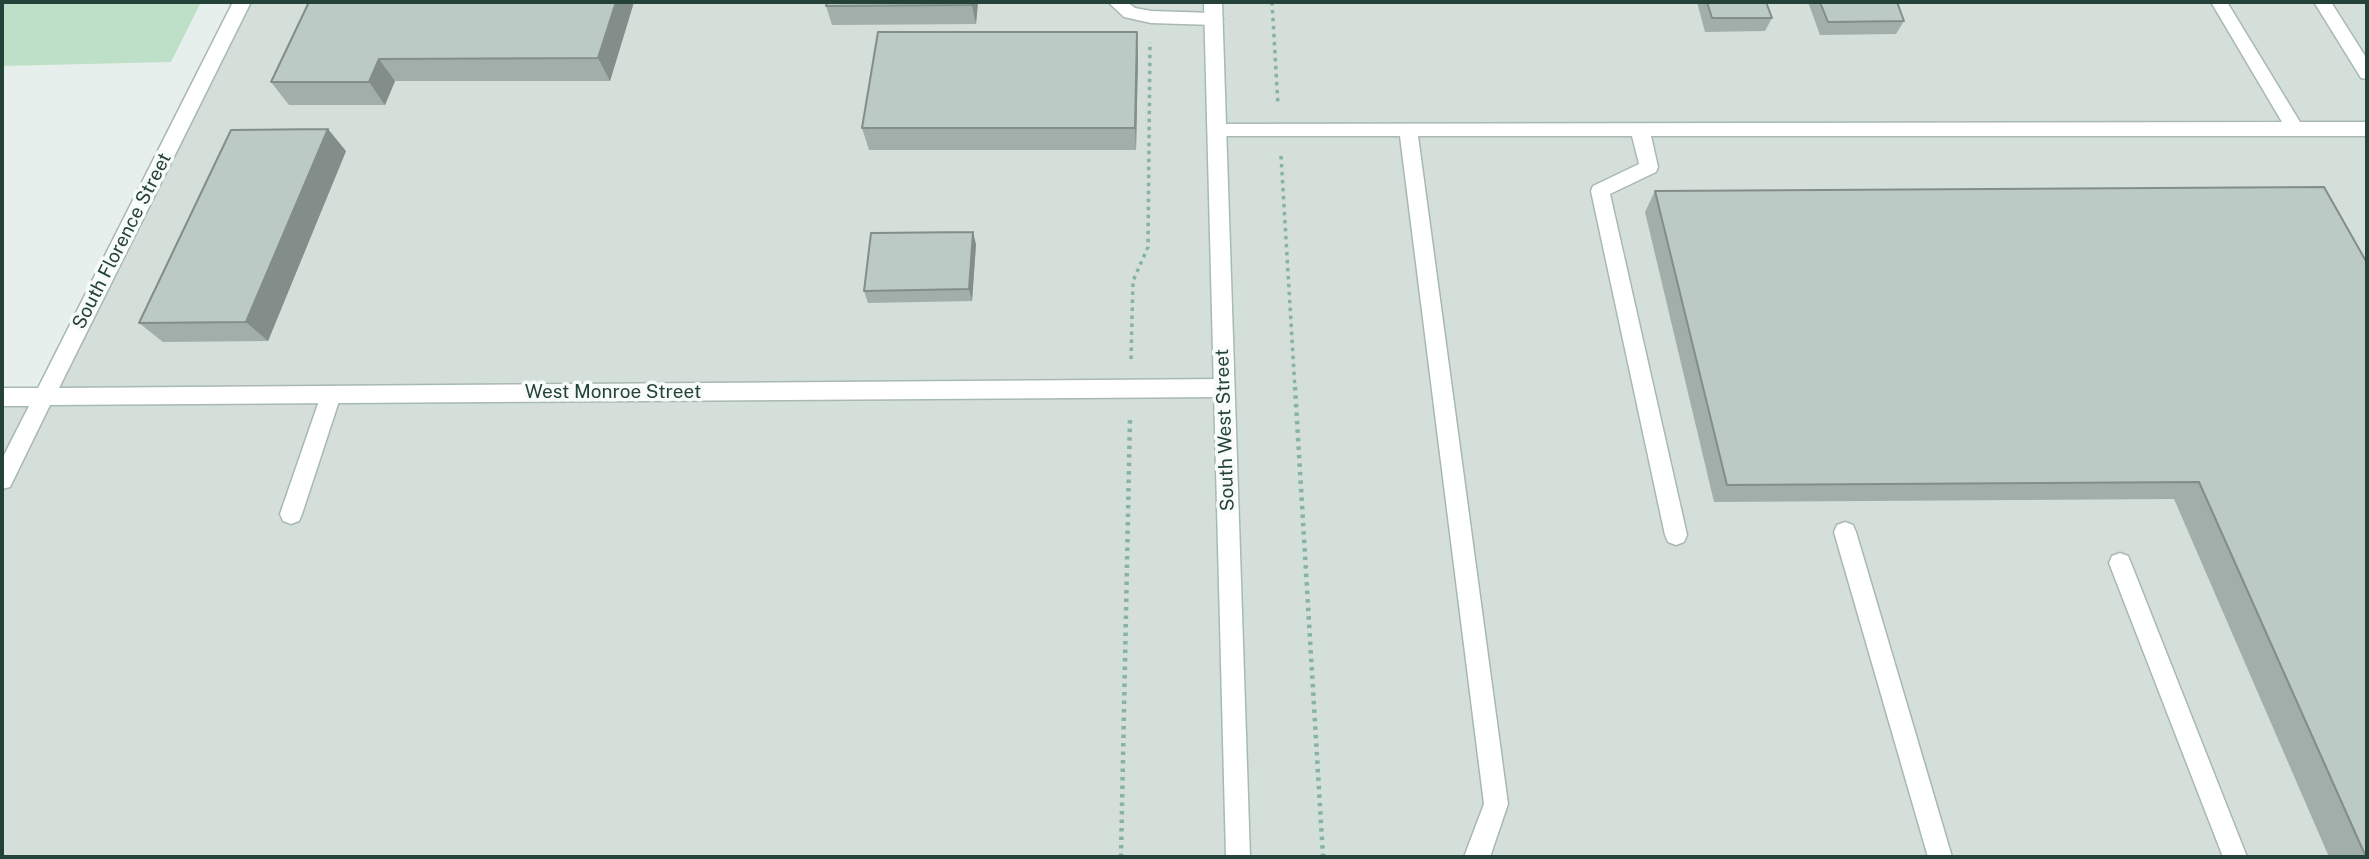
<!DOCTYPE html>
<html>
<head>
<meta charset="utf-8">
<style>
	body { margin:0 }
	#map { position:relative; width:2369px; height:859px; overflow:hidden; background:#e6efeb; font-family:"Public Sans",sans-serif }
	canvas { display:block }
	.frame { position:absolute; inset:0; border:4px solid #24423a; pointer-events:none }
</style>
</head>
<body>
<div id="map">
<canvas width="2369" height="859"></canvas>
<div class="frame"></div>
</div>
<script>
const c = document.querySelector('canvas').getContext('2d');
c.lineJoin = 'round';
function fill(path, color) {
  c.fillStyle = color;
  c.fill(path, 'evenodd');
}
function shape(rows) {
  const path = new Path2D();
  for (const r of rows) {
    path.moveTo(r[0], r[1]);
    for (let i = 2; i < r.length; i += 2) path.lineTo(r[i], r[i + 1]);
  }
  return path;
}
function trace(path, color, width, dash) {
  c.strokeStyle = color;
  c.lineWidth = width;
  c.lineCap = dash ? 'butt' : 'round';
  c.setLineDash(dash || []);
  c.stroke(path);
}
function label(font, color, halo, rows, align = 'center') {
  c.font = font + ' "Public Sans",sans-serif';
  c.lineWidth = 7;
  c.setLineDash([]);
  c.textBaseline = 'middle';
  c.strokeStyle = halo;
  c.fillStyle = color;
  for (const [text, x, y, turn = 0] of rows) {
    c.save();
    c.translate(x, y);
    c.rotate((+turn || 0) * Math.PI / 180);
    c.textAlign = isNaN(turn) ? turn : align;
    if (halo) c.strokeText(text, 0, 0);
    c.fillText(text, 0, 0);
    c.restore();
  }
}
fill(shape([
	[242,2,2367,2,2367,857,2,857,2,397,44,397]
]), '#d4dfda');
fill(shape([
	[2,2,201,2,171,62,2,66]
]), '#bfe0c8');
const service = shape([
	[1108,2,1127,2,1135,8,1151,11,1214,13,1223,19,1214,25,1151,23,1124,17,1108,2],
	[2211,2,2227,2,2300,122,2367,122,2367,136,1651,136,1658,167,1656,172,1610,194,1687,535,1684,542,1676,545,1668,542,1665,535,1591,191,1593,186,1639,164,1632,136,1418,136,1508,804,1490,857,1464,857,1484,804,1400,136,1217,136,1211,134,1208,129,1211,124,2282,122,2211,2],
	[2314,2,2331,2,2367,59,2367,79,2361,78,2314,2],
	[331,386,338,389,341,395,302,514,299,521,291,524,283,521,280,514,321,395,324,389,331,386],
	[1845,522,1853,525,1856,532,1952,857,1928,857,1834,532,1837,525,1845,522],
	[2120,553,2128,556,2131,563,2247,857,2223,857,2109,563,2112,556,2120,553]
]);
const minor = shape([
	[233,2,251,2,59,388,1224,379,1231,382,1234,388,1231,394,1224,397,50,405,10,487,2,489,2,459,29,406,2,406,2,388,38,388,233,2]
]);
const secondary = shape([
	[1204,2,1222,2,1250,857,1226,857,1204,2]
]);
trace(service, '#a8b8b2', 3);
trace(minor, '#a8b8b2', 3);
trace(secondary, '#a4bbb3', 3);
trace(shape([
	[1272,2,1278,105],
	[1281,156,1295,389],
	[1131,359,1133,281,1148,247,1150,42]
]), '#86b3a5', 3.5, [3.5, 4.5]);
trace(shape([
	[1295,387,1323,857],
	[1121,857,1130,417]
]), '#86b3a5', 4.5, [3.5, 5]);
fill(service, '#fff');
fill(minor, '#fff');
fill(secondary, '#fff');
fill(shape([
	[634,2,610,81,395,81,385,105,289,105,271,82],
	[978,2,976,24,832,25,826,6],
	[1697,2,1766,2,1772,18,1765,31,1705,32],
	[1808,2,1897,2,1904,21,1896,34,1820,35],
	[1138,55,1136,150,869,150,862,128],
	[346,151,268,341,163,342,139,323],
	[1655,191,2367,263,2367,857,2329,857,2174,499,1714,502,1645,212],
	[976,244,972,301,868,303,864,291]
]), '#a1aea9');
fill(shape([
	[616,2,634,2,610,81,598,58],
	[973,2,978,2,976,24,972,5],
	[1137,32,1138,55,1136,150,1135,128],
	[379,59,395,81,385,105,369,82],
	[328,129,346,151,268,341,246,322],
	[973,232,976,244,972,301,969,289]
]), '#838d89');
const building = shape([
	[309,2,616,2,598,58,379,59,369,82,271,82,309,2],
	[827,2,973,2,972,5,826,6,827,2],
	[1707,2,1766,2,1772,18,1712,18,1707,2],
	[1820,2,1897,2,1904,21,1828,22,1820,2],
	[878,32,1137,32,1135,128,862,128,878,32],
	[328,129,246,322,139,323,231,130,328,129],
	[2324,187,2367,263,2367,857,2366,857,2199,482,1727,485,1655,191,2324,187],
	[973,232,969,289,864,291,871,233,973,232]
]);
fill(building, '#bbcac4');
trace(building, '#838d89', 2);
label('19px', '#24423a', '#f7fbf9', [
	["South Florence Street",122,241,-63],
	["West Monroe Street",613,392],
	["South West Street",1225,430,-92]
]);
</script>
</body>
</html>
